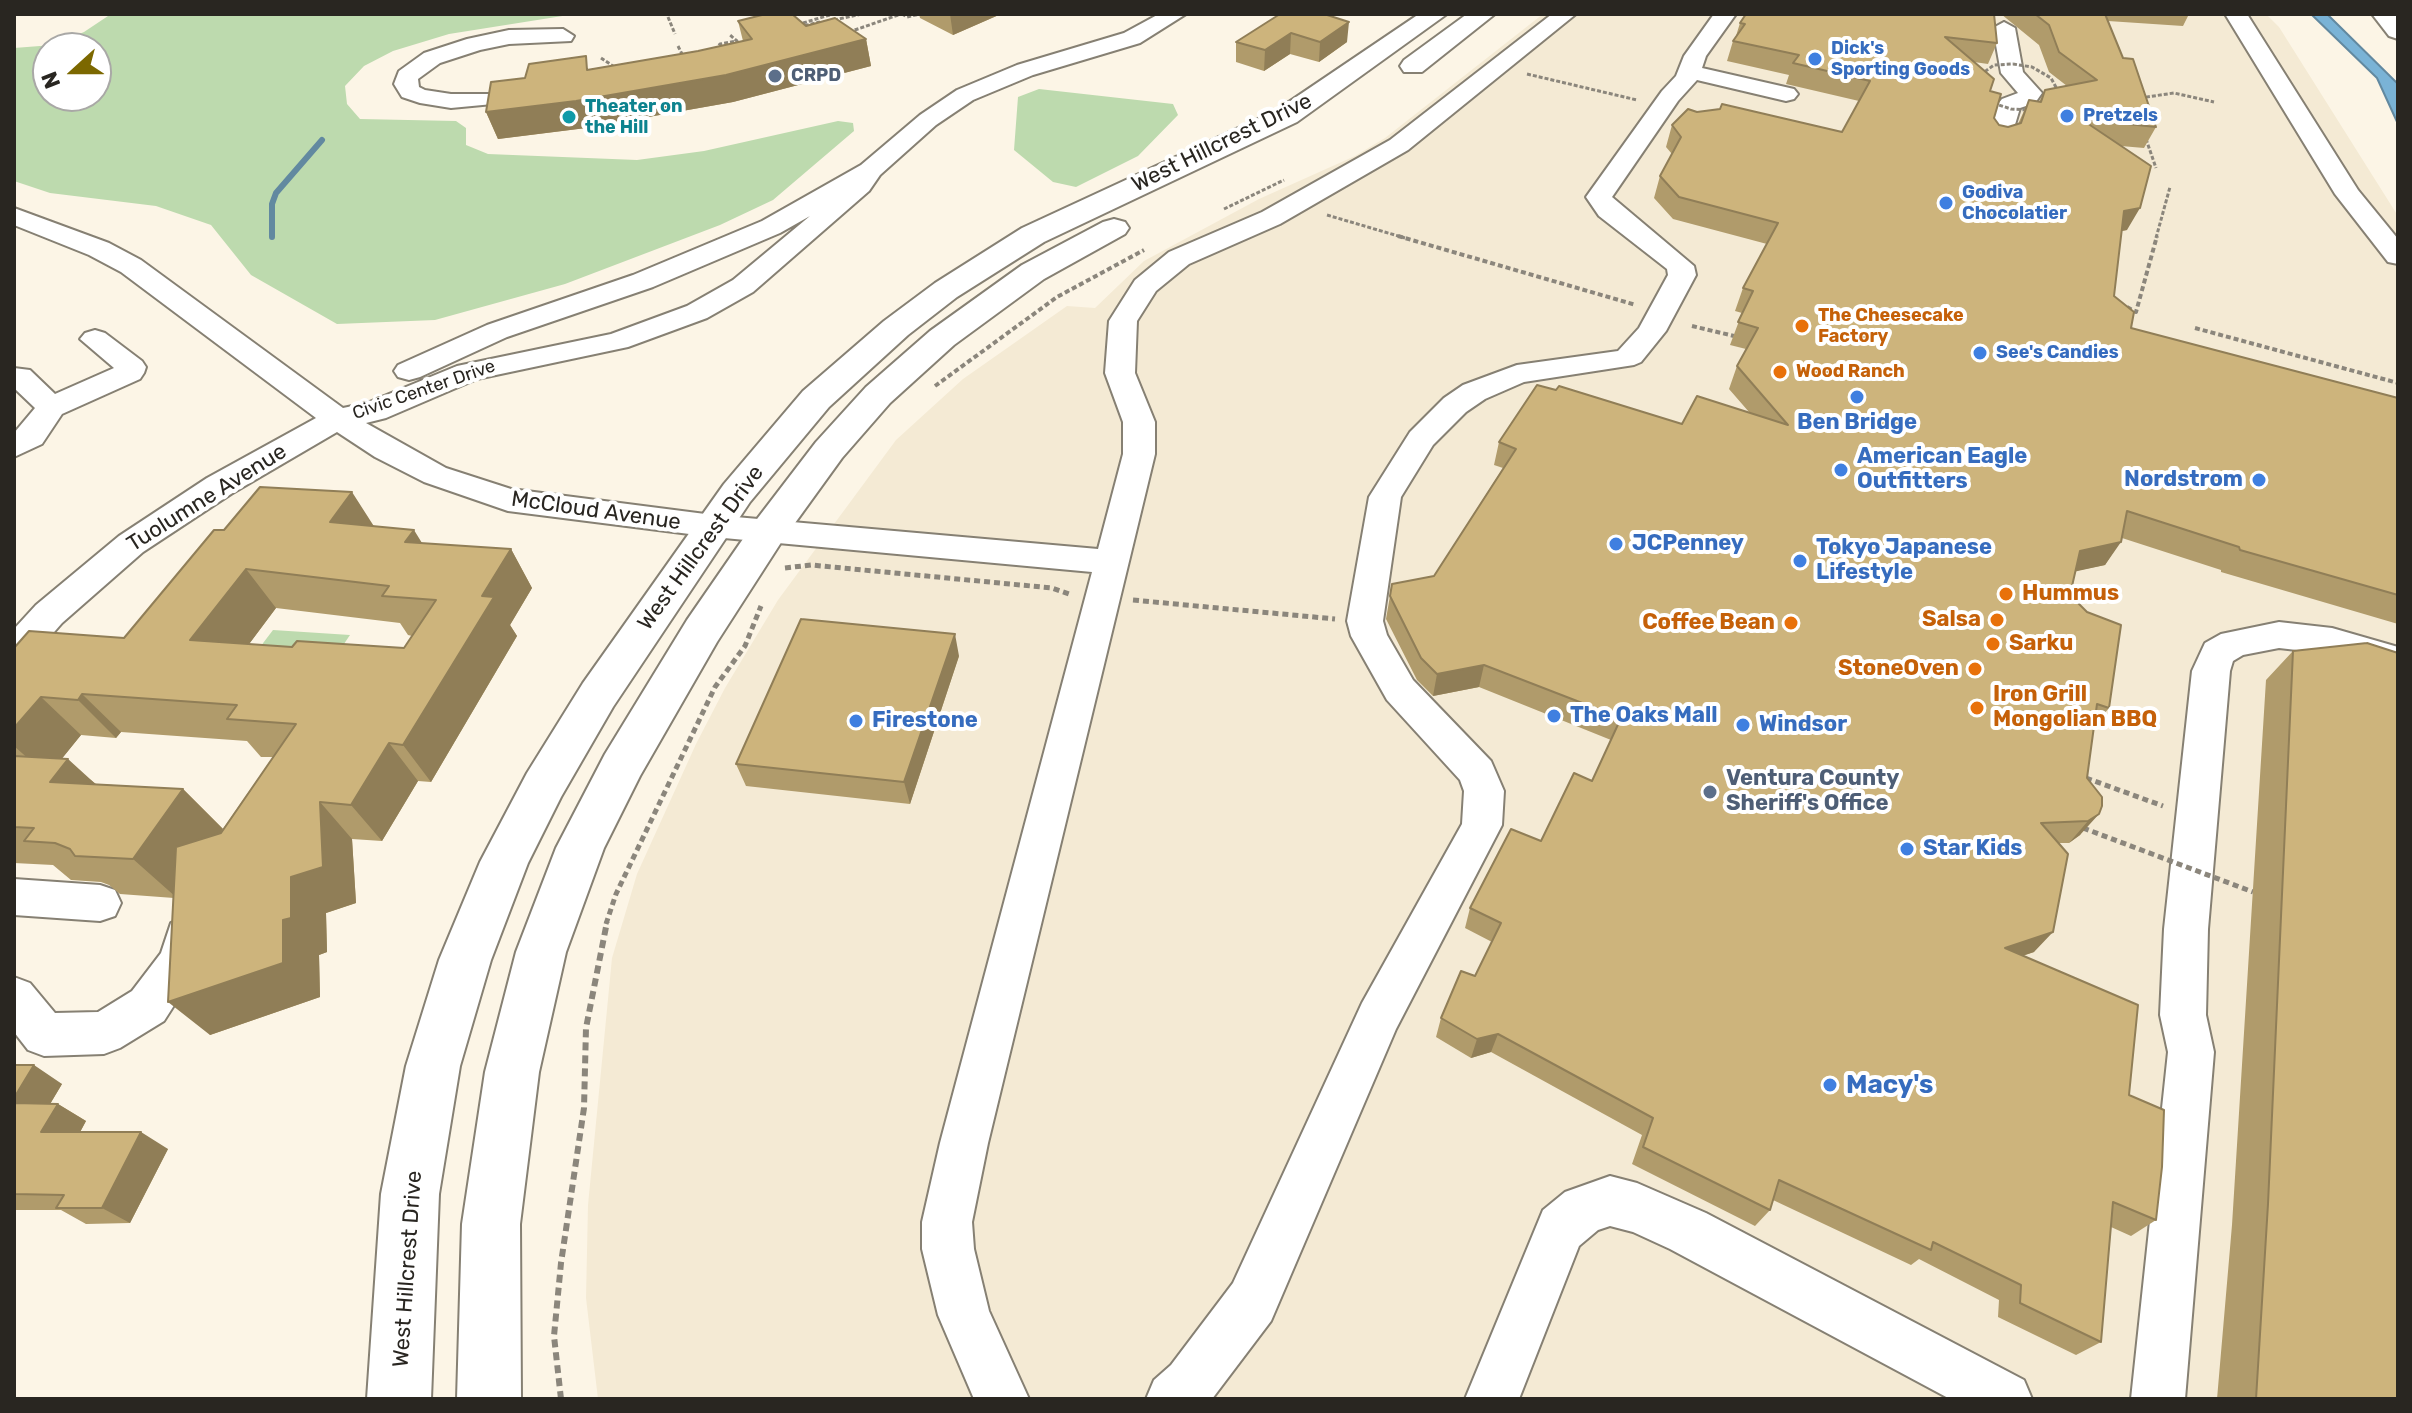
<!DOCTYPE html>
<html>
<head>
<meta charset="utf-8">
<style>
	body { margin:0 }
	#map { position:relative; width:2412px; height:1413px; overflow:hidden; background:#fcf5e6; font-family:Rubik,sans-serif }
	canvas { display:block }
	.frame { position:absolute; inset:0; border:16px solid #292621; pointer-events:none }
	.north { position:absolute; left:32px; top:32px; width:80px; height:80px; box-sizing:border-box; background:#fff; border:2px solid #a9a8a6; border-radius:50%; rotate:249deg; font-size:22px; font-weight:700; line-height:32px; text-align:center; color:#292621 }
	.north::after { content:''; display:block; margin:auto; width:28px; height:36px; background:#7c6800; clip-path:polygon(50% 0,100% 100%,50% 72%,0 100%) }
</style>
</head>
<body>
<div id="map">
<canvas width="2412" height="1413"></canvas>
<div class="frame"></div>
<div class="north">N</div>
</div>
<script>
const c = document.querySelector('canvas').getContext('2d');
c.lineJoin = 'round';
function fill(path, color) {
  c.fillStyle = color;
  c.fill(path, 'evenodd');
}
function shape(rows) {
  const path = new Path2D();
  for (const r of rows) {
    path.moveTo(r[0], r[1]);
    for (let i = 2; i < r.length; i += 2) path.lineTo(r[i], r[i + 1]);
  }
  return path;
}
function trace(path, color, width, dash) {
  c.strokeStyle = color;
  c.lineWidth = width;
  c.lineCap = dash ? 'butt' : 'round';
  c.setLineDash(dash || []);
  c.stroke(path);
}
function label(font, color, halo, rows, align = 'center') {
  c.font = font + ' Rubik,sans-serif';
  c.lineWidth = 8;
  c.setLineDash([]);
  c.textBaseline = 'middle';
  c.strokeStyle = halo;
  c.fillStyle = color;
  for (const [text, x, y, turn = 0] of rows) {
    c.save();
    c.translate(x, y);
    c.rotate((+turn || 0) * Math.PI / 180);
    c.textAlign = isNaN(turn) ? turn : align;
    if (halo) c.strokeText(text, 0, 0);
    c.fillText(text, 0, 0);
    c.restore();
  }
}
fill(shape([
	[1543,14,2266,14,2279,27,2398,216,2398,1399,598,1399,586,1298,588,1205,612,958,637,874,696,744,725,688,778,600,896,440,963,379,1067,306,1095,308,1144,261,1259,199,1355,156,1385,138]
]), '#f4ead4');
fill(shape([
	[111,14,575,14,449,34,393,51,364,66,345,86,347,104,360,119,456,121,466,128,466,145,488,154,637,160,704,151,838,121,853,123,854,131,773,200,720,225,565,284,435,320,337,324,251,275,211,225,156,206,50,193,14,181,14,48,53,45,84,32],
	[48,48,96,48,96,96,48,96],
	[1039,89,1173,104,1178,115,1138,156,1076,187,1053,182,1014,150,1018,97],
	[273,630,350,635,319,681,254,655]
]), '#bddaae');
const water = shape([
	[2311,14,2327,14,2398,84,2398,124,2377,78,2311,14]
]);
fill(water, '#7ab3d6');
trace(water, '#6289a0', 2);
trace(shape([
	[272,237,272,204,276,193,322,140]
]), '#6289a0', 6);
const minor = shape([
	[1159,14,1186,14,1140,43,1033,75,973,100,936,125,880,175,869,191,753,292,707,318,628,347,477,379,386,418,366,423,446,468,511,489,713,515,1098,549,1123,454,1123,422,1105,373,1109,321,1135,280,1169,252,1262,212,1390,140,1552,14,1576,14,1408,150,1280,224,1189,264,1156,291,1137,321,1135,373,1155,422,1155,454,988,1143,972,1222,974,1249,989,1311,1029,1399,974,1399,938,1315,922,1249,922,1222,940,1143,1092,572,713,537,508,511,424,482,375,457,337,432,231,494,143,552,62,623,27,663,14,667,14,629,36,605,119,536,207,478,316,418,121,272,89,255,14,225,14,208,109,243,141,260,343,408,367,403,457,366,611,334,687,306,733,280,810,216,780,233,653,287,507,337,420,377,409,380,398,377,394,371,398,365,487,325,633,275,762,221,861,165,920,115,957,90,1017,65,1124,33,1159,14],
	[1714,14,1736,14,1706,56,1702,68,1794,89,1798,94,1794,99,1786,101,1697,80,1678,101,1612,197,1694,266,1696,275,1666,331,1641,362,1634,365,1524,382,1485,399,1466,412,1433,445,1401,497,1383,621,1387,635,1413,680,1491,761,1504,791,1502,825,1396,1029,1271,1321,1212,1399,1146,1399,1154,1380,1171,1365,1233,1283,1362,1003,1462,824,1464,791,1460,780,1387,700,1351,636,1347,621,1369,497,1410,432,1444,398,1463,385,1517,365,1618,351,1639,328,1668,275,1667,269,1599,216,1586,197,1662,91,1676,76,1684,56,1714,14],
	[2225,14,2247,14,2358,190,2398,239,2398,264,2388,262,2335,194,2225,14],
	[2004,22,2015,28,2023,72,2042,93,2035,103,2020,108,2011,138,2008,143,1999,145,1990,143,1987,138,1998,104,2002,99,2018,93,2001,73,1993,28,2004,22],
	[563,29,574,36,571,41,509,44,480,50,440,63,418,79,419,87,425,90,451,94,493,94,497,99,493,104,451,108,420,103,402,97,394,84,399,71,424,53,467,39,509,30,563,29],
	[95,330,105,333,142,361,146,367,144,373,140,379,62,414,42,444,14,457,14,433,35,408,14,388,14,368,30,370,55,394,114,368,80,339,85,333,95,330],
	[2279,622,2332,628,2398,647,2398,675,2332,654,2279,648,2243,655,2233,661,2230,671,2208,929,2206,1015,2214,1052,2185,1399,2131,1399,2168,1052,2160,1015,2164,929,2192,671,2205,643,2221,634,2279,622],
	[14,879,100,885,115,890,121,903,115,916,100,921,14,915,14,879],
	[186,918,201,923,208,937,203,960,164,1021,120,1048,104,1054,44,1056,28,1050,14,1032,14,977,30,983,55,1013,98,1012,132,991,161,953,171,923,186,918],
	[1610,1176,1637,1183,1706,1213,2024,1380,2032,1399,1950,1399,1670,1249,1633,1232,1610,1226,1598,1230,1579,1246,1519,1399,1465,1399,1543,1210,1565,1192,1610,1176]
]);
const major = shape([
	[1419,14,1447,14,1297,122,1044,242,957,297,908,335,829,407,750,502,613,707,561,797,528,863,491,960,460,1066,439,1194,431,1399,367,1399,381,1194,406,1066,439,960,480,862,527,773,583,683,724,484,803,391,884,321,935,283,1022,228,1277,110,1419,14],
	[1467,14,1495,14,1422,72,1404,72,1400,66,1404,60,1467,14],
	[1114,219,1125,222,1129,228,1125,234,1044,279,954,345,890,403,842,458,782,541,717,642,640,776,604,848,566,952,539,1072,520,1224,521,1399,457,1399,462,1224,485,1072,516,952,556,848,605,754,687,620,754,523,816,442,866,387,930,331,1022,265,1103,222,1114,219]
]);
const highway = shape([
	[2372,14,2397,14,2398,39,2389,36,2372,14]
]);
trace(minor, '#868073', 4);
trace(major, '#868073', 4);
trace(highway, '#868073', 4);
trace(shape([
	[902,14,907,17,920,14],
	[668,17,675,34],
	[834,20,862,14],
	[803,23,833,14],
	[799,27,820,22],
	[849,32,901,14],
	[678,46,684,58],
	[715,50,720,44,737,41,730,35],
	[601,58,616,68],
	[1527,74,1637,100],
	[2140,98,2174,93,2214,102],
	[2146,139,2156,168],
	[1224,209,1284,180],
	[1327,215,1405,238],
	[2156,238,2170,187]
]), '#8b867c', 3, [4, 2]);
trace(shape([
	[1398,236,1636,305],
	[2127,307,2136,312,2157,236],
	[1692,326,1734,336],
	[2195,328,2398,383],
	[935,386,1057,297,1144,250]
]), '#8b867c', 4, [5, 3]);
trace(shape([
	[785,568,811,565,1052,588,1072,595],
	[1133,600,1335,619],
	[2086,778,2163,806],
	[606,924,616,894,715,687,745,646,761,606]
]), '#8b867c', 5, [6, 4]);
trace(shape([
	[561,1399,554,1336,561,1263,584,1108,586,1028,607,922]
]), '#8b867c', 6, [8, 5]);
fill(minor, '#fff');
fill(major, '#fff');
fill(highway, '#fff');
trace(shape([
	[2013,64,2032,67,2051,78,2058,91,2057,98,2029,110,2011,109,1990,102,1977,89,1976,78,1994,65,2013,64]
]), '#8b867c', 3, [4, 2]);
trace(shape([
	[2083,828,2253,892]
]), '#8b867c', 5, [6, 4]);
fill(shape([
	[919,14,1001,14,953,35,920,18],
	[1280,14,1326,14,1347,42,1319,62,1290,54,1264,71,1236,62,1236,42],
	[1746,14,1997,43,1988,64,1974,62,1990,91,1994,118,1999,125,2008,127,2018,124,2029,100,2039,102,2045,90,2067,86,2049,72,2039,45,2001,14,2189,14,2183,26,2108,21,2123,58,2156,127,2144,148,2121,146,2127,230,2121,231,2114,296,2131,328,2398,398,2398,624,2221,572,2221,570,2122,538,2105,565,2075,571,2070,595,2109,708,2094,726,2087,778,2102,797,2080,835,2069,843,2058,843,2034,952,2022,956,2129,1095,2156,1220,2131,1236,2111,1227,2101,1342,2076,1355,1998,1317,1999,1300,1919,1259,1911,1265,1773,1200,1770,1210,1755,1226,1632,1164,1642,1135,1491,1052,1471,1058,1436,1037,1441,1018,1475,976,1492,942,1465,928,1470,908,1541,841,1592,781,1611,740,1479,687,1433,696,1417,680,1386,619,1392,584,1434,576,1503,468,1494,465,1499,442,1682,424,1749,412,1729,389,1737,366,1746,349,1730,345,1742,313,1735,311,1743,288,1767,244,1673,219,1654,198,1660,176,1672,154,1666,147,1672,125,1697,112,1842,132,1859,101,1786,84,1789,75,1727,61,1733,41,1736,36,1740,23],
	[738,21,806,26,866,39,871,66,733,102,586,128,498,139,486,112,591,69,698,51,743,41],
	[374,526,422,543,511,549,532,588,510,625,517,636,431,782,418,781,382,841,352,839,356,903,326,913,327,952,319,955,320,997,210,1035,174,898,120,894,109,885,101,882,71,880,53,865,14,863,14,648,124,638,224,530],
	[276,608,400,623,408,635,412,636,404,648,292,647,249,644],
	[121,732,247,741,261,757,273,757,220,833,223,829,183,789,96,784,62,758,81,735,116,738],
	[2293,651,2398,1399,2217,1399,2232,1225,2266,680],
	[959,656,910,804,746,786,736,764],
	[14,1065,62,1084,50,1104,58,1104,86,1121,80,1132,168,1149,130,1223,86,1224,61,1210,14,1210]
]), '#b09b6b');
fill(shape([
	[950,14,1001,14,953,35],
	[1349,22,1347,42,1319,62,1320,42],
	[1291,33,1290,54,1264,71,1265,50],
	[866,39,871,66,733,102,586,128,498,139,486,112],
	[2140,208,2127,230,2111,233,2124,211],
	[352,492,377,531,330,522],
	[414,530,438,569,405,542],
	[2121,542,2105,565,2064,574,2080,551],
	[511,549,532,588,510,625,517,636,431,782,403,745,482,596],
	[246,569,276,608,223,679,190,640],
	[955,634,959,656,910,804,904,782],
	[1484,665,1479,687,1433,696,1437,674],
	[82,694,121,732,116,738,78,700],
	[41,697,81,735,48,776,14,746,14,728],
	[389,743,418,781,382,841,351,805],
	[68,759,112,799,50,782],
	[183,789,223,829,177,898,133,859],
	[320,802,352,839,356,903,326,913,327,952,319,955,320,997,210,1035,168,1002,283,920,291,877],
	[2099,814,2080,835,2069,843,2088,821],
	[2053,932,2034,952,1986,968,2005,948],
	[1498,1034,1491,1052,1471,1058,1477,1039],
	[34,1065,62,1084,40,1121,14,1105,14,1098],
	[58,1104,86,1121,71,1149,41,1132],
	[141,1132,168,1149,130,1223,102,1208]
]), '#907e57');
const building = shape([
	[766,14,792,14,806,26,835,18,866,39,726,75,576,101,486,112,491,82,525,78,529,64,586,56,587,70,698,51,752,39,738,21,766,14],
	[1280,14,1324,14,1349,22,1320,42,1291,33,1265,50,1236,42,1280,14],
	[1746,14,1994,14,1997,43,1945,37,1994,79,1990,91,2001,94,1994,118,1999,125,2008,127,2021,123,2029,100,2041,102,2045,90,2097,80,2059,52,2049,25,2035,14,2105,14,2123,58,2133,59,2156,127,2081,119,2151,166,2140,208,2124,211,2114,296,2134,312,2131,328,2398,398,2398,595,2240,550,2239,547,2127,511,2121,542,2080,551,2070,595,2087,612,2121,625,2109,708,2097,704,2087,778,2102,797,2102,806,2099,814,2088,821,2041,823,2068,854,2053,932,2005,948,2138,1005,2129,1095,2164,1110,2162,1167,2156,1220,2113,1202,2101,1342,2020,1303,2021,1285,1933,1242,1931,1250,1779,1180,1770,1210,1643,1147,1653,1118,1498,1034,1477,1039,1441,1018,1461,971,1475,976,1501,923,1470,908,1511,829,1541,841,1574,773,1592,781,1621,718,1484,665,1437,674,1421,658,1390,596,1392,584,1434,576,1516,449,1499,442,1537,385,1556,390,1559,386,1682,424,1697,396,1788,425,1737,366,1758,328,1738,322,1753,291,1743,288,1778,223,1679,197,1660,176,1681,137,1672,125,1688,109,1697,112,1720,109,1722,104,1842,132,1870,81,1793,63,1799,55,1733,41,1745,24,1740,23,1746,14],
	[260,487,352,492,330,522,414,530,405,542,511,549,482,596,494,597,403,745,389,743,351,805,320,802,323,867,291,877,291,918,283,920,283,963,168,1002,176,847,221,833,296,724,227,719,237,705,82,694,78,700,41,697,14,728,14,648,29,631,124,638,214,530,224,530,260,487],
	[246,569,389,586,382,596,436,600,404,648,297,641,292,647,190,640,246,569],
	[801,619,955,634,904,782,736,764,801,619],
	[2367,643,2398,653,2398,1399,2256,1399,2268,1204,2293,651,2367,643],
	[14,756,68,759,50,782,183,789,133,859,75,856,70,849,55,843,24,841,34,828,14,827,14,756],
	[14,1065,34,1065,14,1098,14,1065],
	[14,1103,58,1104,41,1132,141,1132,102,1208,56,1208,64,1195,14,1194,14,1103]
]);
fill(building, '#cdb47c');
trace(building, '#907e57', 2);
for (const [x, y, r, color] of [
	[1815,59,8,"#3f7fe0"],
	[775,76,8,"#5c6f8a"],
	[2067,116,8,"#3f7fe0"],
	[569,117,8,"#0f9aa8"],
	[1946,203,8,"#3f7fe0"],
	[1802,326,8,"#e8710a"],
	[1980,353,8,"#3f7fe0"],
	[1780,372,8,"#e8710a"],
	[1857,397,8,"#3f7fe0"],
	[1841,470,8,"#3f7fe0"],
	[2259,480,8,"#3f7fe0"],
	[1616,544,8,"#3f7fe0"],
	[1800,561,8,"#3f7fe0"],
	[2006,594,8,"#e8710a"],
	[1997,620,8,"#e8710a"],
	[1791,623,8,"#e8710a"],
	[1993,644,8,"#e8710a"],
	[1975,669,8,"#e8710a"],
	[1977,708,8,"#e8710a"],
	[1554,716,8,"#3f7fe0"],
	[856,721,8,"#3f7fe0"],
	[1743,725,8,"#3f7fe0"],
	[1710,792,8,"#5c6f8a"],
	[1907,849,8,"#3f7fe0"],
	[1830,1085,8,"#3f7fe0"]
]) {
  const dot = new Path2D();
  dot.arc(x, y, r, 0, 2 * Math.PI);
  c.fillStyle = color;
  c.fill(dot);
  trace(dot, '#fff', 3);
}
label('bold 18px', '#366cbe', '#fff', [
	["Dick's",1831,49],
	["Sporting Goods",1831,70],
	["Pretzels",2083,116],
	["Godiva",1962,193],
	["Chocolatier",1962,214],
	["See's Candies",1996,353]
], 'left');
label('bold 18px', '#4e5e75', '#fff', [
	["CRPD",791,76]
], 'left');
label('bold 18px', '#0d838f', '#fff', [
	["Theater on",585,107],
	["the Hill",585,128]
], 'left');
label('bold 18px', '#c56008', '#fff', [
	["The Cheesecake",1818,316],
	["Factory",1818,337],
	["Wood Ranch",1796,372]
], 'left');
label('18px', '#292621', '#fff', [
	["Civic Center Drive",424,390,-19]
]);
label('22px', '#292621', '#fff', [
	["West Hillcrest Drive",1222,143,-26],
	["Tuolumne Avenue",207,498,-32],
	["McCloud Avenue",596,511,8],
	["West Hillcrest Drive",701,548,-54],
	["West Hillcrest Drive",408,1269,-86]
]);
label('bold 22px', '#366cbe', '#fff', [
	["Ben Bridge",1857,423,"center"],
	["American Eagle",1857,457],
	["Outfitters",1857,482],
	["Nordstrom",2243,480,"right"],
	["JCPenney",1632,544],
	["Tokyo Japanese",1816,548],
	["Lifestyle",1816,573],
	["The Oaks Mall",1570,716],
	["Firestone",872,721],
	["Windsor",1759,725],
	["Star Kids",1923,849]
], 'left');
label('bold 22px', '#c56008', '#fff', [
	["Hummus",2022,594],
	["Salsa",1981,620,"right"],
	["Coffee Bean",1775,623,"right"],
	["Sarku",2009,644],
	["StoneOven",1959,669,"right"],
	["Iron Grill",1993,695],
	["Mongolian BBQ",1993,720]
], 'left');
label('bold 22px', '#4e5e75', '#fff', [
	["Ventura County",1726,779],
	["Sheriff's Office",1726,804]
], 'left');
label('bold 26px', '#366cbe', '#fff', [
	["Macy's",1846,1085]
], 'left');
</script>
</body>
</html>
